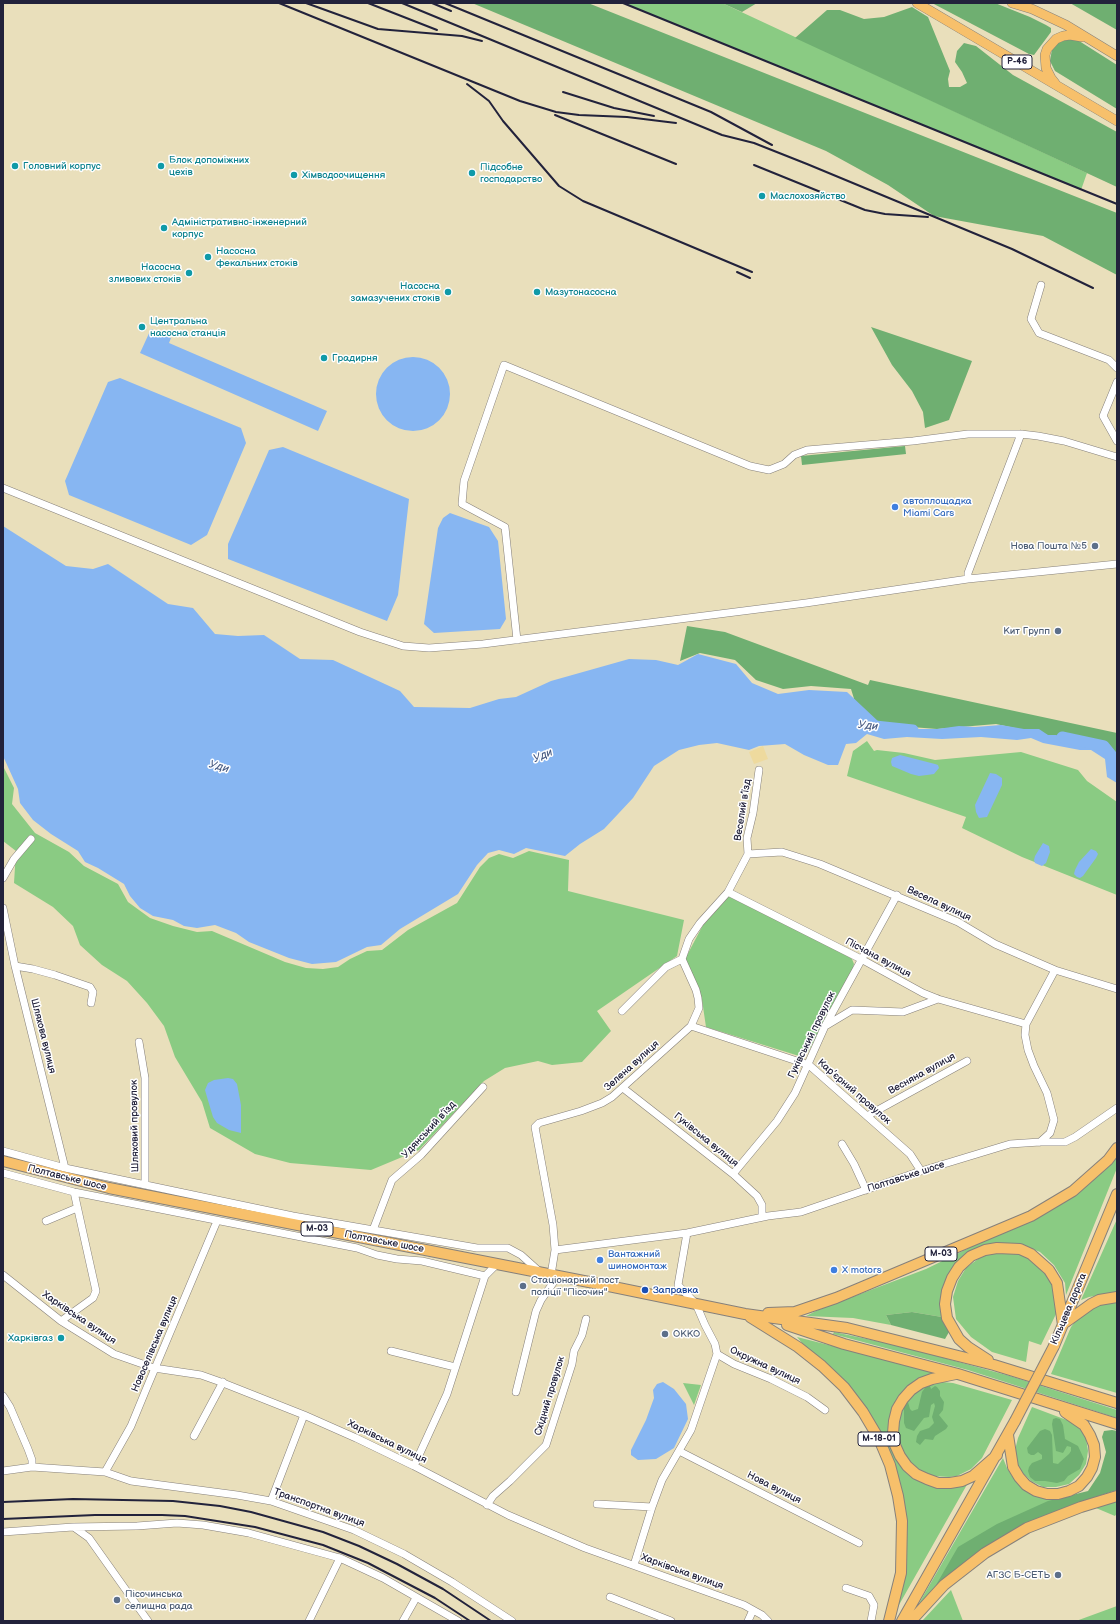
<!DOCTYPE html>
<html>
<head>
<meta charset="utf-8">
<style>
	body { margin:0 }
	#map { position:relative; width:1120px; height:1624px; overflow:hidden; background:#e9dfbb; font-family:"Balsamiq Sans",sans-serif }
	canvas { display:block }
	.frame { position:absolute; inset:0; border:4px solid #22223b; pointer-events:none }
</style>
</head>
<body>
<div id="map">
<canvas width="1120" height="1624"></canvas>
<div class="frame"></div>
</div>
<script>
const c = document.querySelector('canvas').getContext('2d');
c.lineJoin = 'round';
function fill(path, color) {
  c.fillStyle = color;
  c.fill(path, 'evenodd');
}
function shape(rows) {
  const path = new Path2D();
  for (const r of rows) {
    if (r.length === 3) {
      path.moveTo(r[0] + r[2], r[1]);
      path.arc(r[0], r[1], r[2], 0, 2 * Math.PI);
      continue;
    }
    path.moveTo(r[0], r[1]);
    for (let i = 2; i < r.length; i += 2) path.lineTo(r[i], r[i + 1]);
  }
  return path;
}
function trace(path, color, width, dash) {
  c.strokeStyle = color;
  c.lineWidth = width;
  c.lineCap = dash ? 'butt' : 'round';
  c.setLineDash(dash || []);
  c.stroke(path);
}
function label(font, color, halo, rows, align = 'center') {
  c.font = font + ' "Balsamiq Sans",sans-serif';
  c.lineWidth = 3;
  c.setLineDash([]);
  c.textBaseline = 'middle';
  c.strokeStyle = halo;
  c.fillStyle = color;
  for (const [text, x, y, turn = 0] of rows) {
    c.save();
    c.translate(x, y);
    c.rotate((+turn || 0) * Math.PI / 180);
    c.textAlign = isNaN(turn) ? turn : align;
    if (halo) c.strokeText(text, 0, 0);
    c.fillText(text, 0, 0);
    c.restore();
  }
}
fill(shape([
	[623,3,722,3,1087,173,1081,190],
	[867,741,874,751,877,750,904,753,935,760,1021,752,1078,770,1087,781,1117,802,1117,895,1022,857,962,828,966,817,847,776,853,751],
	[3,766,14,788,12,804,35,833,69,852,84,866,118,884,128,902,150,918,173,926,197,932,212,931,285,962,306,968,323,969,338,967,350,959,367,951,382,950,408,930,457,903,480,867,489,858,499,854,513,858,529,851,569,860,568,891,684,920,677,956,597,1011,611,1031,582,1062,552,1065,538,1061,505,1068,484,1081,419,1150,371,1170,290,1163,255,1154,210,1128,202,1102,175,1057,164,1026,147,1003,127,981,102,965,80,945,73,926,53,907,14,883,16,851,3,841],
	[729,896,849,956,852,959,854,964,852,971,808,1052,799,1056,706,1027,702,1000,698,987,685,959,703,925],
	[1117,1157,1117,1168,1066,1295,1065,1283,1054,1265,1040,1252,1020,1244,1007,1243,992,1244,956,1269,942,1317,912,1312,886,1315,891,1325,853,1318,806,1316,818,1310,926,1269,971,1247,1036,1218,1072,1197],
	[1117,1219,1117,1292,1089,1297,1081,1300],
	[991,1253,1020,1253,1040,1265,1054,1287,1057,1301,1056,1314,1041,1345,1029,1341,1026,1362,992,1352,971,1337,956,1319,953,1297,958,1281,966,1268,978,1259],
	[1117,1301,1117,1393,1051,1374,1071,1327,1078,1318,1099,1305],
	[834,1332,900,1346,1010,1376,1117,1410,1117,1418,968,1370,833,1334],
	[797,1337,943,1374,903,1392,896,1400,892,1413,891,1427,914,1476,969,1481,895,1612,905,1520,882,1438],
	[942,1382,953,1383,1012,1400,982,1458,971,1469,957,1476,949,1477,933,1476,918,1469,912,1464,902,1452,897,1437,899,1413,913,1393,926,1385],
	[683,1383,701,1385,694,1405],
	[1032,1407,1072,1422,1079,1427,1086,1438,1088,1451,1086,1464,1079,1475,1069,1484,1056,1487,1043,1487,1031,1481,1022,1472,1018,1466,1015,1453,1016,1446,1018,1438],
	[1003,1458,1007,1468,1012,1476,1019,1485,1029,1493,1069,1504,948,1576,918,1605],
	[1117,1501,1117,1513,1115,1516,1096,1508],
	[951,1590,963,1621,922,1621],
	[1117,1606,1117,1621,1076,1621]
]), '#8acb83');
fill(shape([
	[472,3,588,3,1117,213,1117,275,1043,236,934,216,888,185,826,151],
	[722,3,757,3,742,12],
	[932,3,995,3,1030,17,1046,25,1051,28,1051,32,1034,55,1029,54],
	[1070,3,1117,3,1117,30],
	[912,7,928,17,950,71,948,79,949,87,960,87,967,83,962,72,955,62,957,51,964,43,976,46,1013,75,1117,132,1117,187,795,38,827,10,840,10,864,19,884,17],
	[1061,39,1076,39,1117,65,1117,109,1055,71,1050,61,1052,49],
	[871,327,972,361,949,420,925,428,923,412,912,391,892,365],
	[905,446,906,454,802,465,801,456],
	[687,626,725,632,868,685,870,680,1117,733,1117,757,1099,746,996,724,937,729,898,726,860,718,851,689,811,686,783,689,756,680,735,660,700,653,680,661],
	[912,1312,942,1317,949,1332,945,1339,891,1325,886,1315],
	[927,1385,930,1386,931,1389,935,1386,937,1387,940,1391,940,1396,944,1402,943,1410,939,1415,948,1426,946,1429,935,1436,933,1440,925,1439,920,1445,916,1442,917,1436,920,1431,929,1428,934,1423,932,1417,935,1406,934,1403,931,1405,929,1417,924,1418,914,1431,906,1428,904,1423,904,1407,908,1402,910,1409,912,1411,918,1409,922,1392],
	[1056,1418,1060,1419,1063,1425,1065,1439,1078,1446,1084,1459,1080,1469,1068,1476,1064,1481,1057,1483,1045,1481,1035,1481,1030,1477,1028,1471,1029,1467,1032,1463,1042,1459,1042,1455,1038,1452,1034,1455,1031,1455,1028,1453,1027,1448,1040,1431,1045,1429,1050,1431,1052,1435,1053,1463,1058,1464,1060,1462,1069,1454,1071,1451,1071,1447,1067,1446,1063,1453,1056,1451,1052,1424,1053,1419],
	[1112,1430,1117,1431,1117,1490,1074,1504,1020,1526,936,1585,958,1547,997,1524,1048,1501,1088,1491,1100,1473,1106,1452,1102,1437,1104,1431]
]), '#6faf71');
fill(shape([
	[763,746,768,759,754,764,749,752]
]), '#eeda9e');
fill(shape([
	[151,329,171,338,169,343,327,411,318,431,140,353],
	[413,394,37],
	[120,378,241,428,246,443,207,535,191,545,69,495,65,481,108,382],
	[283,447,409,499,398,595,387,621,228,559,228,544,269,450],
	[450,513,489,527,498,541,506,619,500,629,434,633,424,624,438,528,443,518],
	[3,526,66,566,93,569,108,564,168,604,193,608,215,634,238,636,264,635,300,659,333,660,400,691,414,707,470,708,499,699,516,697,551,681,629,659,656,660,678,665,698,654,736,664,752,683,778,694,809,690,847,692,879,722,892,729,937,729,959,726,975,727,1001,725,1024,729,1039,729,1048,735,1056,735,1083,742,1098,743,1106,747,1117,757,1117,783,1107,777,1105,759,1091,750,1080,750,1043,743,1031,738,1017,740,981,737,942,739,907,737,884,739,867,734,856,743,846,744,838,765,828,765,804,755,785,744,759,746,749,750,717,743,699,745,679,750,654,766,633,798,604,829,580,844,565,856,526,848,514,854,499,850,488,853,477,865,458,894,400,929,381,945,367,947,336,962,312,964,289,958,249,942,236,933,215,925,197,928,184,926,173,920,153,916,140,908,130,896,124,884,98,868,85,862,78,851,51,834,33,820,20,803,18,789,3,756],
	[900,755,935,764,938,765,939,768,934,774,927,775,919,776,911,774,892,766,891,762,892,758],
	[990,773,996,774,1002,778,1002,785,987,817,979,818,976,812,975,805],
	[1043,843,1049,846,1050,852,1046,863,1042,866,1035,863,1034,860,1035,856],
	[1091,849,1096,851,1098,854,1096,858,1083,876,1080,878,1077,877,1074,874,1075,870,1079,862],
	[228,1078,233,1079,237,1084,241,1105,241,1133,229,1130,217,1123,213,1117,207,1097,205,1090,208,1083,214,1080],
	[663,1382,674,1389,686,1404,688,1419,674,1448,656,1459,638,1460,631,1455,631,1450,646,1420,654,1398,653,1390,657,1384]
]), '#87b6f2');
trace(shape([
	[875,726,913,730],
	[1062,737,1104,746,1117,762]
]), '#87b6f2', 11);
const minor = shape([
	[1041,285,1031,319,1039,333,1109,360,1117,368],
	[1117,382,1103,416,1117,441],
	[3,488,360,632,403,646,429,648,483,644,806,603,968,579,1117,564],
	[968,579,968,573,979,544,1021,434],
	[517,640,505,527,462,504,464,481,504,365,750,466,769,470,784,464,794,455,807,450,913,441,968,434,1021,434,1038,436,1064,441,1117,457],
	[748,854,782,852,820,864,958,922,995,944,1055,970,1117,989],
	[3,878,14,859,31,839],
	[728,892,861,959,923,993,938,999,1026,1024],
	[3,908,15,966,65,1168],
	[15,966,33,969,55,975,90,987,93,992,91,1003],
	[622,1011,666,967,682,959],
	[827,1025,852,1010,903,1012,938,999],
	[691,1026,809,1065,910,1154,921,1171],
	[139,1042,145,1078,145,1185],
	[623,1088,733,1174,757,1196,762,1205,762,1217],
	[867,1116,967,1061],
	[1040,1142,1050,1133,1054,1120,1047,1093,1034,1066,1028,1050,1025,1035,1026,1024,1055,970],
	[842,1144,854,1164,866,1190],
	[3,1151,65,1168,293,1216,477,1248,508,1248,521,1255,540,1272],
	[3,1173,74,1192,357,1248,377,1255,397,1259,422,1261,485,1276],
	[733,1174,777,1121,795,1093,825,1026,897,895],
	[46,1221,77,1208],
	[373,1230,392,1180,421,1155,483,1087],
	[555,1250,687,1233,768,1216,801,1212,921,1171,1010,1144,1040,1142,1065,1142,1075,1137,1117,1108],
	[3,1275,61,1321,114,1354,154,1368,201,1375,218,1381,304,1415,356,1438,414,1466,508,1515,585,1548,744,1605,762,1615,768,1621],
	[551,1275,555,1250,553,1225,535,1127,539,1123,581,1111,602,1103,612,1097,691,1026,699,1008,698,998,696,990,682,959,689,939,700,923,728,892,748,854,747,838,753,813,759,770],
	[61,1321,93,1298,96,1291,74,1192],
	[391,1351,455,1367],
	[717,1354,734,1364,771,1379,807,1397,825,1410],
	[516,1392,536,1311,541,1300,558,1276],
	[3,1396,10,1407,28,1449,32,1460,32,1467],
	[194,1436,223,1382],
	[679,1451,859,1543],
	[414,1466,447,1394,485,1276,497,1264],
	[3,1471,32,1467,105,1472,131,1481,237,1495,271,1501,354,1530,404,1554,452,1582,512,1621],
	[105,1472,131,1426,145,1392,217,1221],
	[271,1501,304,1415],
	[597,1504,652,1507],
	[487,1505,493,1496,510,1481,546,1445,572,1364,574,1351,582,1335,586,1319],
	[75,1528,89,1538,148,1621],
	[3,1532,73,1527,137,1526,177,1523,203,1525,249,1533,340,1558,383,1578,458,1621],
	[634,1565,652,1507,662,1480,691,1430,717,1354,715,1344,705,1325,696,1304,678,1285,687,1233],
	[846,1588,869,1596,874,1605,871,1621],
	[610,1597,671,1621],
	[309,1621,340,1558],
	[403,1621,416,1598],
	[748,1621,753,1610]
]);
const major = shape([
	[917,3,1117,121],
	[1012,3,1032,9,1066,25,1117,56],
	[1055,83,1051,78,1046,68,1045,55,1047,49,1056,39,1063,36,1070,35,1082,37]
]);
const highway = shape([
	[3,1161,109,1188,594,1283,745,1314,847,1328,994,1365,1117,1403],
	[768,1313,795,1312,836,1298,1031,1216,1073,1191,1108,1160,1117,1148],
	[750,1317,798,1347,822,1366,844,1387,863,1412,879,1439,890,1465,898,1496,902,1521,901,1573,889,1621],
	[1066,1322,1091,1304,1099,1300,1117,1297],
	[787,1325,844,1344,958,1374,1117,1424],
	[1054,1346,1117,1194],
	[988,1360,968,1347,959,1339,947,1318,945,1304,947,1291,952,1278,959,1267,971,1256,985,1250,997,1248,1020,1249,1031,1254,1049,1270,1057,1283,1063,1325],
	[956,1374,932,1379,921,1383,911,1390,903,1399,897,1409,894,1421,893,1433,895,1445,900,1456,907,1466,916,1474,927,1479,938,1483,950,1483,962,1481,973,1476,997,1455],
	[1008,1435,1013,1467,1019,1477,1026,1485,1036,1491,1047,1494,1058,1494,1069,1491,1079,1486,1087,1477,1092,1468,1095,1457,1094,1445,1090,1435,1084,1425,1065,1412],
	[902,1621,1015,1421],
	[911,1621,944,1585,985,1553,1027,1528,1081,1507,1117,1496]
]);
trace(minor, '#86807b', 8);
trace(major, '#86807b', 10);
trace(highway, '#86807b', 12);
trace(minor, '#fff', 7);
trace(major, '#f7c06b', 9);
trace(highway, '#f7c06b', 10);
trace(shape([
	[279,3,520,101,556,112,579,115,627,117,676,123],
	[306,3,378,29,462,36,482,41],
	[368,3,437,30],
	[402,3,722,135,754,143,807,164,1012,249,1093,288],
	[432,3,451,11],
	[445,3,711,112,772,145],
	[623,3,1117,204],
	[467,84,489,101,503,121,559,186,583,201,752,272],
	[563,92,614,108,654,116],
	[555,115,676,164],
	[754,165,865,210,885,214,928,217],
	[737,272,750,278],
	[3,1502,73,1499,173,1501,220,1506,251,1512,323,1532,359,1546,397,1564,443,1589,491,1621],
	[3,1519,95,1515,162,1515,185,1516,255,1527,323,1545,368,1563,435,1598,470,1621]
]), '#22223b', 2);
const highwayBridge = shape([
	[1015,1421,1054,1346]
]);
trace(highwayBridge, '#86807b', 12, []);
trace(highwayBridge, '#f7c06b', 10);
for (const [x, y, r, color] of [
	[15,166,4,"#0f9aa8"],
	[161,166,4,"#0f9aa8"],
	[472,173,4,"#0f9aa8"],
	[294,175,4,"#0f9aa8"],
	[762,196,4,"#0f9aa8"],
	[164,228,4,"#0f9aa8"],
	[208,257,4,"#0f9aa8"],
	[189,273,4,"#0f9aa8"],
	[448,292,4,"#0f9aa8"],
	[537,292,4,"#0f9aa8"],
	[142,327,4,"#0f9aa8"],
	[324,358,4,"#0f9aa8"],
	[895,507,4,"#3f7fe0"],
	[1095,546,4,"#5c6f8a"],
	[1058,631,4,"#5c6f8a"],
	[600,1260,4,"#3f7fe0"],
	[834,1270,4,"#3f7fe0"],
	[523,1286,4,"#5c6f8a"],
	[645,1290,4,"#1a4fb4"],
	[665,1334,4,"#5c6f8a"],
	[61,1338,4,"#0f9aa8"],
	[1058,1575,4,"#5c6f8a"],
	[117,1600,4,"#5c6f8a"]
]) {
  const dot = new Path2D();
  dot.arc(x, y, r, 0, 2 * Math.PI);
  c.fillStyle = color;
  c.fill(dot);
  trace(dot, '#fff', 1.5);
}
for (const [x, y, w] of [
	[1017,62,30],
	[317,1229,32],
	[941,1254,32],
	[879,1439,42]
]) {
  const box = new Path2D();
  box.roundRect(x - w / 2, y - 7, w, 14, 3);
  c.fillStyle = '#fff';
  c.fill(box);
  trace(box, '#22223b', 1);
}
label('bold 9px', '#22223b', null, [
	["Р-46",1017,62],
	["М-03",317,1229],
	["М-03",941,1254],
	["М-18-01",879,1439]
]);
label('10px', '#0d838f', '#fff', [
	["Блок допоміжних",169,160],
	["цехів",169,172],
	["Головний корпус",23,166],
	["Підсобне",480,167],
	["господарство",480,179],
	["Хімводоочищення",302,175],
	["Маслохозяйство",770,196],
	["Адміністративно-інженерний",172,222],
	["корпус",172,234],
	["Насосна",216,251],
	["фекальних стоків",216,263],
	["Насосна",181,267,"right"],
	["зливових стоків",181,279,"right"],
	["Насосна",440,286,"right"],
	["замазучених стоків",440,298,"right"],
	["Мазутонасосна",545,292],
	["Центральна",150,321],
	["насосна станція",150,333],
	["Градирня",332,358],
	["Харківгаз",53,1338,"right"]
], 'left');
label('10px', '#366cbe', '#fff', [
	["автоплощадка",903,501],
	["Miami Cars",903,513],
	["Вантажний",608,1254],
	["шиномонтаж",608,1266],
	["Х motors",842,1270]
], 'left');
label('10px', '#4e5e75', '#fff', [
	["Нова Пошта №5",1087,546],
	["Кит Групп",1050,631],
	["Стаціонарний пост",531,1280,"left"],
	["поліції \"Пісочин\"",531,1292,"left"],
	["ОККО",673,1334,"left"],
	["АГЗС Б-СЕТЬ",1050,1575],
	["Пісочинська",125,1594,"left"],
	["селищна рада",125,1606,"left"]
], 'right');
label('10px', '#22223b', '#fff', [
	["Веселий в’їзд",743,810,-81],
	["Весела вулиця",939,904,25],
	["Пісчана вулиця",878,958,28],
	["Гуківський провулок",812,1035,-64],
	["Шляхова вулиця",43,1036,76],
	["Зелена вулиця",632,1066,-42],
	["Весняна вулиця",922,1074,-29],
	["Кар’єрний провулок",854,1092,41],
	["Шляховий провулок",135,1126,-91],
	["Удянський в’їзд",429,1130,-47],
	["Гуківська вулиця",706,1140,39],
	["Полтавське шосе",906,1177,-18],
	["Полтавське шосе",67,1178,14],
	["Полтавське шосе",384,1242,11],
	["Кільцева дорога",1069,1309,-67],
	["Харківська вулиця",79,1318,34],
	["Новоселівська вулиця",155,1344,-67],
	["Окружна вулиця",765,1366,25],
	["Східний провулок",550,1396,-73],
	["Харківська вулиця",387,1442,26],
	["Нова вулиця",774,1488,27],
	["Транспортна вулиця",319,1508,20],
	["Харківська вулиця",682,1572,20]
]);
label('10px', '#164399', '#fff', [
	["Заправка",653,1290]
], 'left');
label('italic 11px', '#4a5d84', '#fff', [
	["Уди",868,726,6],
	["Уди",543,756,-22],
	["Уди",219,767,16]
]);
</script>
</body>
</html>
